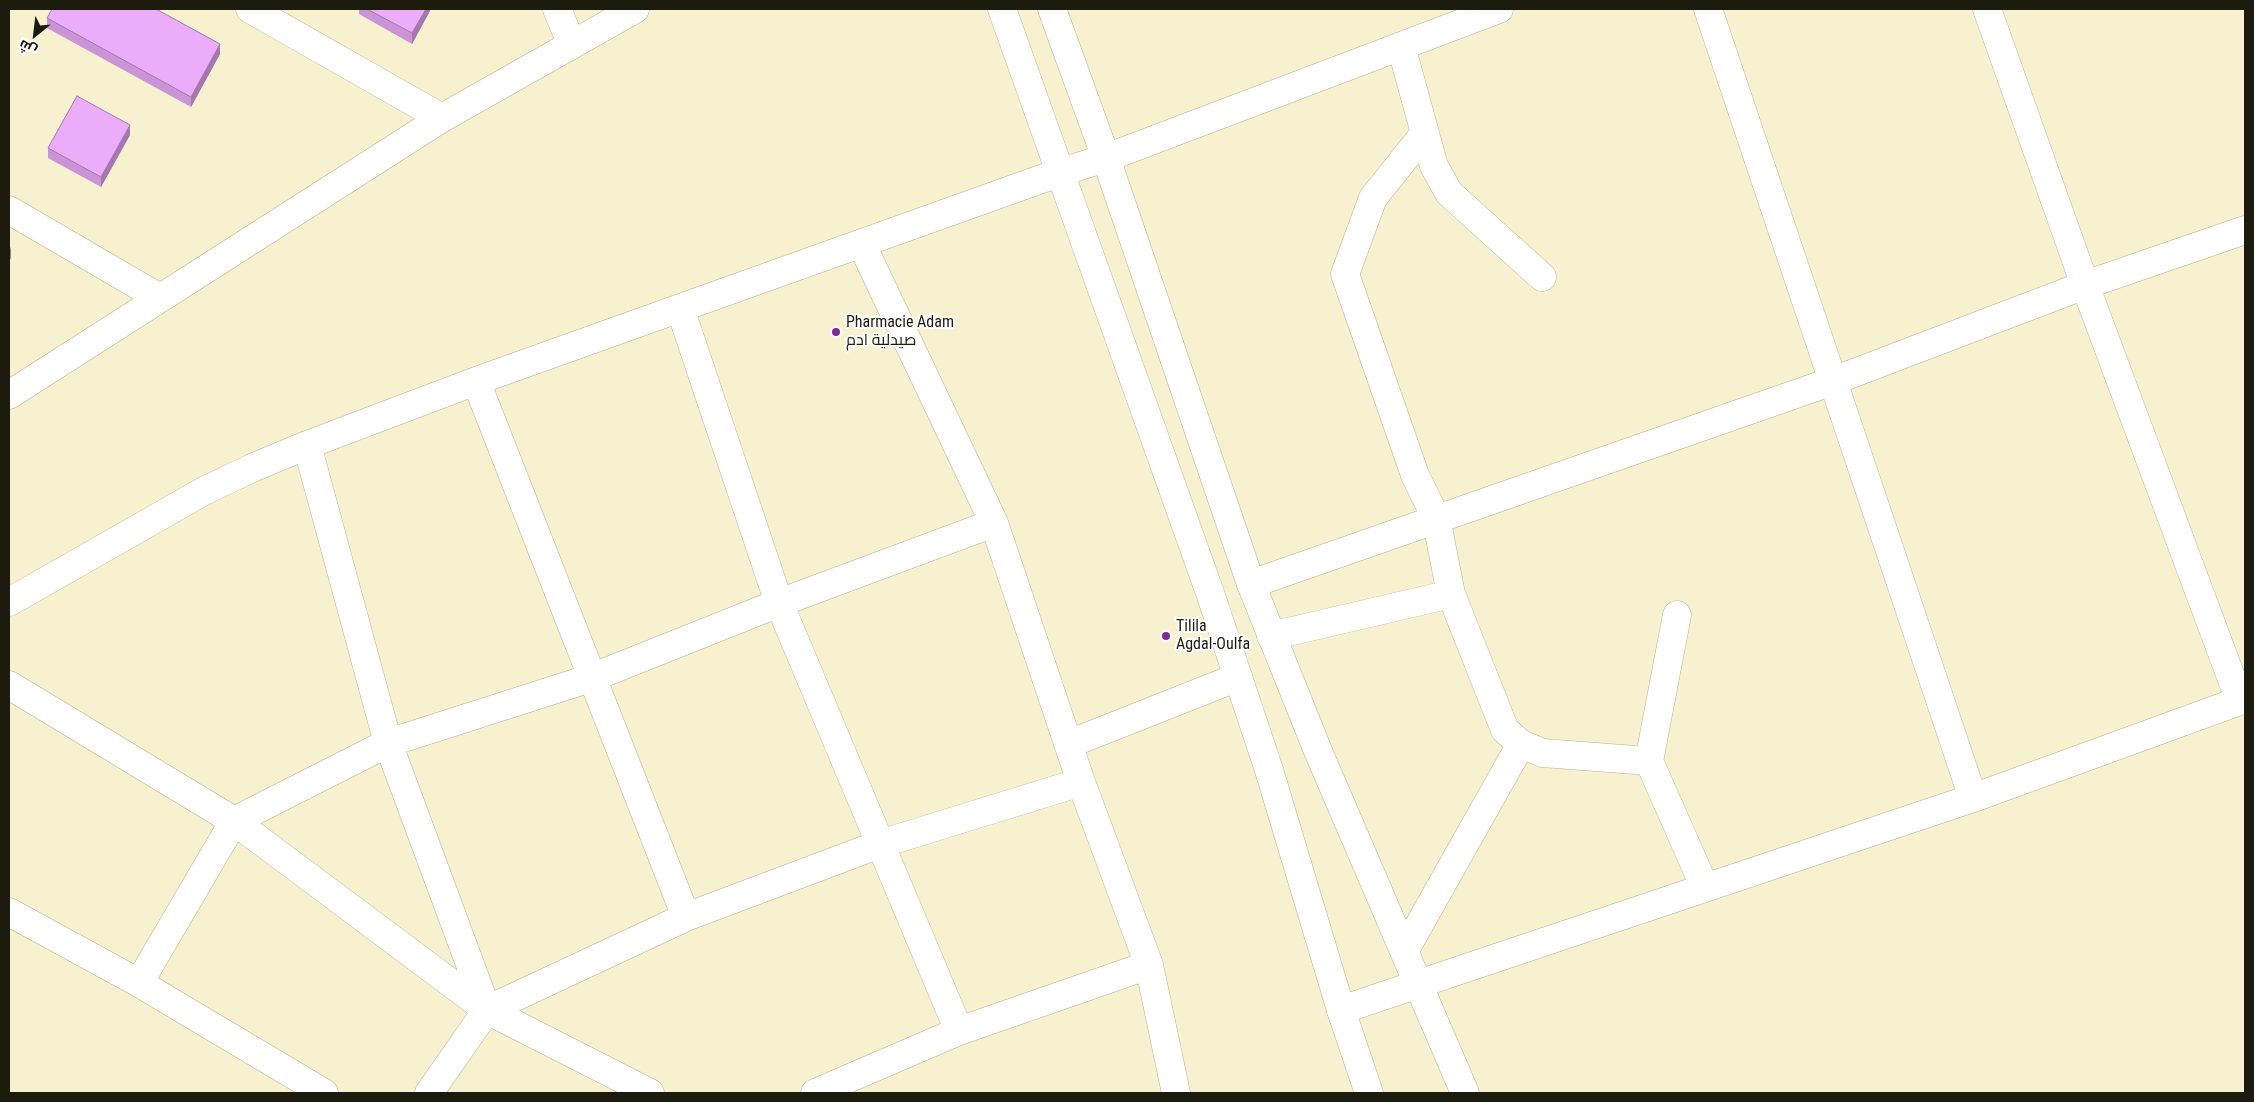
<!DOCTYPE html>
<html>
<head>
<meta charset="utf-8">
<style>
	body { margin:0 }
	#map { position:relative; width:2254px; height:1102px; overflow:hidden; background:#f8f1cf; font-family:"Roboto Condensed",Cairo,sans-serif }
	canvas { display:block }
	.frame { position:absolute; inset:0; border:10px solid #1d1a0e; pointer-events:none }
	.north { position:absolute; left:10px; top:10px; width:50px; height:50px; -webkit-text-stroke:4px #fff; paint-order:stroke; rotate:209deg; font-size:14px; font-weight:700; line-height:20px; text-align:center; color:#1d1a0e }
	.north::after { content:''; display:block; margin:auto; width:18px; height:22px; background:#1d1a0e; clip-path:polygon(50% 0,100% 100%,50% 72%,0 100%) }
</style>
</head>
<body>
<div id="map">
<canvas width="2254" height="1102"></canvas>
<div class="frame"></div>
<div class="north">ش</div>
</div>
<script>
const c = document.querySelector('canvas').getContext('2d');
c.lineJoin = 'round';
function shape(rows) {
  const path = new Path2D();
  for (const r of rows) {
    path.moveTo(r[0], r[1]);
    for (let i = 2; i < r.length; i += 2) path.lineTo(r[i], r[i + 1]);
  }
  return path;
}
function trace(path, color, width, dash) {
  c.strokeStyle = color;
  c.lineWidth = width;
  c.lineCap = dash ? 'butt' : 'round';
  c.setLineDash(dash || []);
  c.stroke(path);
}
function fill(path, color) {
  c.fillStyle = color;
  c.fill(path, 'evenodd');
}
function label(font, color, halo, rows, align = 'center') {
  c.font = font + ' "Roboto Condensed",Cairo,sans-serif';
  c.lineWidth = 4;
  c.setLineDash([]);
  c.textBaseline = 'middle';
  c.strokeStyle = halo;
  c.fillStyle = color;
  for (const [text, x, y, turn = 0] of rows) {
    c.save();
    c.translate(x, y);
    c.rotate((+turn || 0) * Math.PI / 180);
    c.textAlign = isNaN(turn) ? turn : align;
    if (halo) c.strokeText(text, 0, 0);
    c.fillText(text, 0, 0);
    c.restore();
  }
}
const minor = shape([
	[250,9,442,118],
	[557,9,572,45],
	[1708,9,1973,798],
	[1987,9,2085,285,2240,701],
	[1401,46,1434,166,1449,193,1542,277],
	[1425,133,1373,198,1345,274,1415,475,1436,518,1451,594,1505,730,1521,744,1543,753,1649,761],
	[9,210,160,298],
	[862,245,994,523,1081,782,1149,965],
	[680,308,779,603,959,1031],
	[476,381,686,917],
	[9,395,442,118,635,9],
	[307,445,388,743,487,1010],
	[1251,584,1833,381,2085,285,2245,230],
	[9,602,204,491,252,468,307,445,476,381,1061,172,1106,158,1499,9],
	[1677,615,1649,761,1705,888],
	[1271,636,1451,594],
	[9,685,234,821,487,1010,650,1093],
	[1069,744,1238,677],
	[9,912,139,983,324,1093],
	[1405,950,1521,744],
	[139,983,234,821,388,743,591,678,779,603,994,523],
	[1341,1010,1973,798,2245,699],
	[429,1093,487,1010,686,917,880,844,1081,782],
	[815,1093,959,1031,1149,965,1176,1093]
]);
const tertiary = shape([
	[1002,9,1210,593,1269,770,1341,1010,1369,1093],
	[1052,9,1106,158,1251,584,1318,751,1465,1093]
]);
trace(minor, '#b8b191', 29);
trace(tertiary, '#b8b191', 29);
trace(minor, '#fff', 28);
trace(tertiary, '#fff', 28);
fill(shape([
	[359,9,431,9,412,44,359,14],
	[47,18,220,54,191,107,47,28],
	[130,135,101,187,48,158,48,148]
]), '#ca94d7');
fill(shape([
	[426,9,431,9,412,44,412,33],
	[220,44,220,54,191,107,191,97],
	[130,125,130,135,101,187,101,177],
	[11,247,11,258,9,262,9,251]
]), '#a478af');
const building = shape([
	[52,9,156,9,220,44,191,97,47,18,52,9],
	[367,9,426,9,412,33,367,9],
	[77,96,130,125,101,177,48,148,77,96]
]);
fill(building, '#ebacfa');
trace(building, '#a478af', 1);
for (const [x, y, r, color] of [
	[836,332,5,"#802794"],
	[1166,636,5,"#802794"]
]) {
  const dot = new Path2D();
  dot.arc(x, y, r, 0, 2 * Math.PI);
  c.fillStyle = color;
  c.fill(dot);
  trace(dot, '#fff', 2);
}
label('16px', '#1d1a0e', '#fff', [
	["Pharmacie Adam",846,323],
	["صيدلية ادم",846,341],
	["Tilila",1176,627],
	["Agdal-Oulfa",1176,645]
], 'left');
</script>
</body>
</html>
